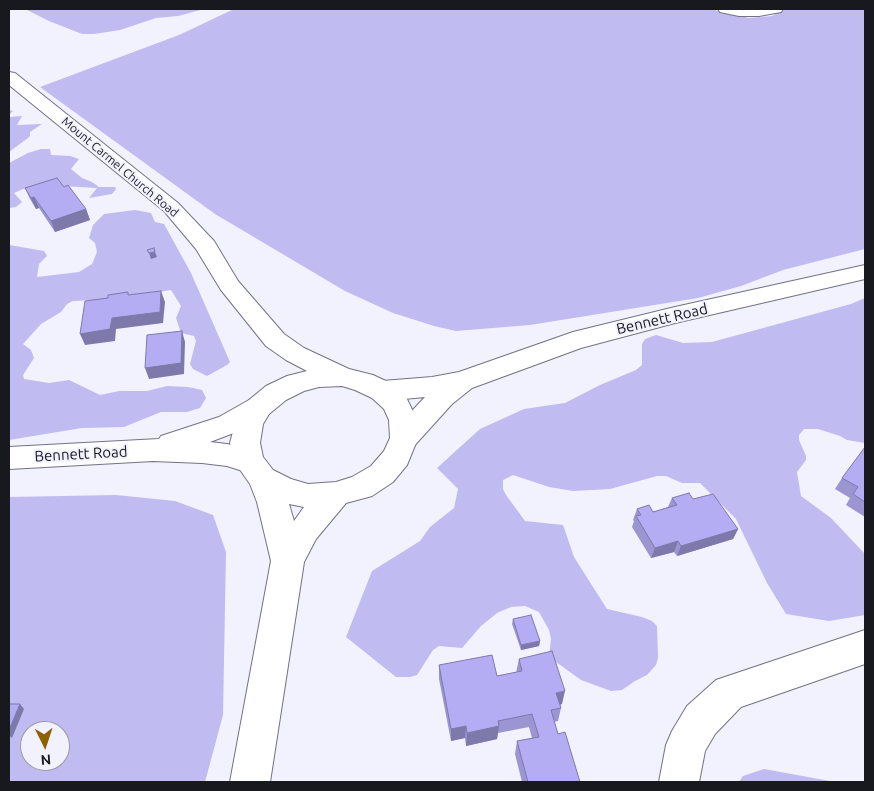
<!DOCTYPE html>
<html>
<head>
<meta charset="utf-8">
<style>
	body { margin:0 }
	#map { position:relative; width:874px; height:791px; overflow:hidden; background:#f2f1fe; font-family:Ubuntu,sans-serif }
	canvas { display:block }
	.frame { position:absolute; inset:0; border:10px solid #18181f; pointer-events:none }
	.north { position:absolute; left:20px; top:721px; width:50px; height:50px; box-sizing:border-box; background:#f2f1fe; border:1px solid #9b9aa5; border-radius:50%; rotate:176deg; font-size:14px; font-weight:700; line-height:20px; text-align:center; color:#18181f }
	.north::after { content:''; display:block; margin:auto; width:18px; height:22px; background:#8b6103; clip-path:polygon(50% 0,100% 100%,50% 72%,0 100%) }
</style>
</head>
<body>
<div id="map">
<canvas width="874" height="791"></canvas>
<div class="frame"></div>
<div class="north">N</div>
</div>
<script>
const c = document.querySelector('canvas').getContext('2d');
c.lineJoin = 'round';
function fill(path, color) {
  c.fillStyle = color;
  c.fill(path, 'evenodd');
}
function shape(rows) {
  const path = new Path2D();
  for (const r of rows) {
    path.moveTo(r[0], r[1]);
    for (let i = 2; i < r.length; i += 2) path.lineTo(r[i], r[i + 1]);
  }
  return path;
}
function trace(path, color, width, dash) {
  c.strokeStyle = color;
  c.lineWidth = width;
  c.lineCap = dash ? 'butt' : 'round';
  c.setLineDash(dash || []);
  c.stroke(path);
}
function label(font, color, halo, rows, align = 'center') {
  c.font = font + ' Ubuntu,sans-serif';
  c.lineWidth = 4;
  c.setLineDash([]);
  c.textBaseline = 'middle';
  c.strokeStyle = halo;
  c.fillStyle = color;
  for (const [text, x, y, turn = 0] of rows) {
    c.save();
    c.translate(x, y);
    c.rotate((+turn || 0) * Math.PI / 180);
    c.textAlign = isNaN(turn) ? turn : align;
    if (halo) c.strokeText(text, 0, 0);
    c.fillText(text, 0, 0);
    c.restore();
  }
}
fill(shape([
	[25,9,204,9,178,16,156,18,120,30,94,34,82,34,49,21],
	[234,9,710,9,749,18,772,16,784,9,865,9,865,249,783,270,741,286,698,298,530,325,456,331,434,326,393,313,345,291,215,214,40,87,179,35],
	[9,110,13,111,9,115,10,117,22,116,17,125,42,124,30,132,30,136,28,138,9,152],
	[41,149,50,149,51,155,70,156,79,159,71,169,82,178,92,182,99,187,115,187,116,189,112,194,89,198,97,188,63,186,23,189,14,193,22,202,16,207,9,208,9,163,28,153],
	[135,210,151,213,155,222,164,224,191,273,230,362,227,365,207,376,193,369,190,364,196,341,194,336,181,333,176,318,181,306,171,290,115,299,73,301,67,304,61,312,41,324,23,344,31,350,34,358,23,375,24,379,49,383,69,380,100,395,119,391,147,391,167,386,188,387,202,390,206,398,200,408,187,412,161,412,124,427,82,428,9,440,9,245,44,251,47,256,39,264,37,277,79,272,92,264,97,252,95,243,89,238,93,225,104,214],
	[865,298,865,443,847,440,840,436,818,429,804,429,799,435,799,440,806,456,806,460,797,472,801,496,831,518,865,554,865,615,829,621,786,614,767,583,736,519,700,483,682,483,666,476,657,476,610,489,573,491,549,487,513,475,503,480,503,489,506,495,525,521,563,525,574,557,607,609,642,617,652,621,657,626,658,658,656,665,647,675,635,681,622,690,611,691,581,680,549,657,551,639,549,630,539,612,525,606,511,607,497,613,481,626,462,648,439,646,433,650,417,675,410,677,396,677,346,637,372,571,420,541,430,527,454,508,458,489,437,468,480,429,524,409,565,403,600,385,636,370,642,365,642,344,645,339,656,335,683,343,712,342,851,304],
	[116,495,175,501,213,515,226,552,223,715,205,782,9,782,9,497],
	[30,731,60,731,60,761,30,761],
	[764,769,830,781,831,782,739,782,743,776]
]), '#c0bbf1');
const minor = shape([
	[718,9,783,9,781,12,759,16,739,16,720,12,718,9],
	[865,265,865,279,675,323,581,348,472,388,452,404,414,446,404,449,394,446,390,438,394,430,425,397,382,401,372,398,368,391,372,384,382,381,432,377,459,372,573,332,675,307,865,265],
	[259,397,269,400,273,407,269,414,239,431,210,442,227,444,260,453,264,461,260,469,249,473,227,466,202,463,153,461,9,469,9,447,159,439,161,436,219,417,249,400,259,397],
	[865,630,865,664,741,707,715,734,705,751,699,782,659,782,666,745,672,731,687,706,716,680,865,630]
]);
const major = shape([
	[9,72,15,73,178,203,214,241,238,281,284,334,304,348,349,369,373,375,392,384,406,397,417,420,418,438,407,465,393,482,372,496,346,503,316,539,304,562,270,782,230,782,271,561,257,502,250,484,234,461,230,443,235,424,249,400,266,386,287,376,307,371,286,360,266,346,221,290,196,249,164,211,9,85,9,72],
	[342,386,355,390,372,398,384,409,389,420,390,438,384,451,371,466,352,477,336,482,308,484,291,479,273,470,263,457,260,443,263,424,269,414,286,400,304,391,319,387,342,386],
	[289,504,304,507,294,521,289,504]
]);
trace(minor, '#737285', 2);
trace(major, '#737285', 2);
fill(minor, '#fff');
fill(major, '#fff');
fill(shape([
	[64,187,86,209,90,220,55,232,39,208,36,209,30,199,25,188],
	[865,447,865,517,846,505,850,498,835,489,842,478],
	[672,498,693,499,738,529,733,539,677,556,674,552,651,558,632,527,634,521,633,520,637,509,653,512,668,507],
	[513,619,540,641,539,646,521,650,512,624],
	[519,659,562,704,560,705,561,708,558,721,554,722,558,734,580,782,522,782,515,754,517,741,532,738,529,727,498,733,497,739,466,746,465,738,451,741,439,679,439,665,497,676,516,673]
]), '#9b95d2');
fill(shape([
	[34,197,39,208,36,209,31,198],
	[86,209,90,220,55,232,51,221],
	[155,252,157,257,151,259,149,253],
	[161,291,165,302,163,323,116,329,115,341,85,345,80,334,112,318],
	[182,331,185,342,184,374,149,379,145,368],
	[738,529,733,539,677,556,681,546],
	[678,541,674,552,651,558,655,548],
	[540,641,539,646,521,650,521,645],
	[565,691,562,704,553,706,556,693],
	[20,704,24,709,12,738,9,735,9,730],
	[466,726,465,738,451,741,451,729],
	[499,726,497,739,466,746,467,733]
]), '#7e79ab');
const building = shape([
	[57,178,64,187,68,185,86,209,51,221,34,197,31,198,25,188,57,178],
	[154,248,155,252,149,253,147,250,154,248],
	[161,291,160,312,112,318,110,329,80,334,85,301,108,298,108,295,128,292,128,295,161,291],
	[182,331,181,363,145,368,147,335,182,331],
	[865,447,865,502,853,494,858,487,842,478,865,447],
	[689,493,693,499,713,494,738,529,681,546,678,541,655,548,636,516,641,515,637,509,649,505,653,512,677,505,672,498,689,493],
	[531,615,540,641,521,645,513,619,531,615],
	[552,651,565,691,556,693,561,708,551,710,558,734,565,732,580,782,528,782,517,741,539,737,532,714,498,721,499,726,467,733,466,726,451,729,439,665,492,655,497,676,522,671,519,659,552,651],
	[9,704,20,704,9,730,9,704]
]);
fill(building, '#b4adf4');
trace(building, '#7e79ab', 1);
label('12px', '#18181f', '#f2f1fe', [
	["Mount Carmel Church Road",120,167,40]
]);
label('15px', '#18181f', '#f2f1fe', [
	["Bennett Road",662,319,-13],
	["Bennett Road",81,454,-3]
]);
</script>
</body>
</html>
